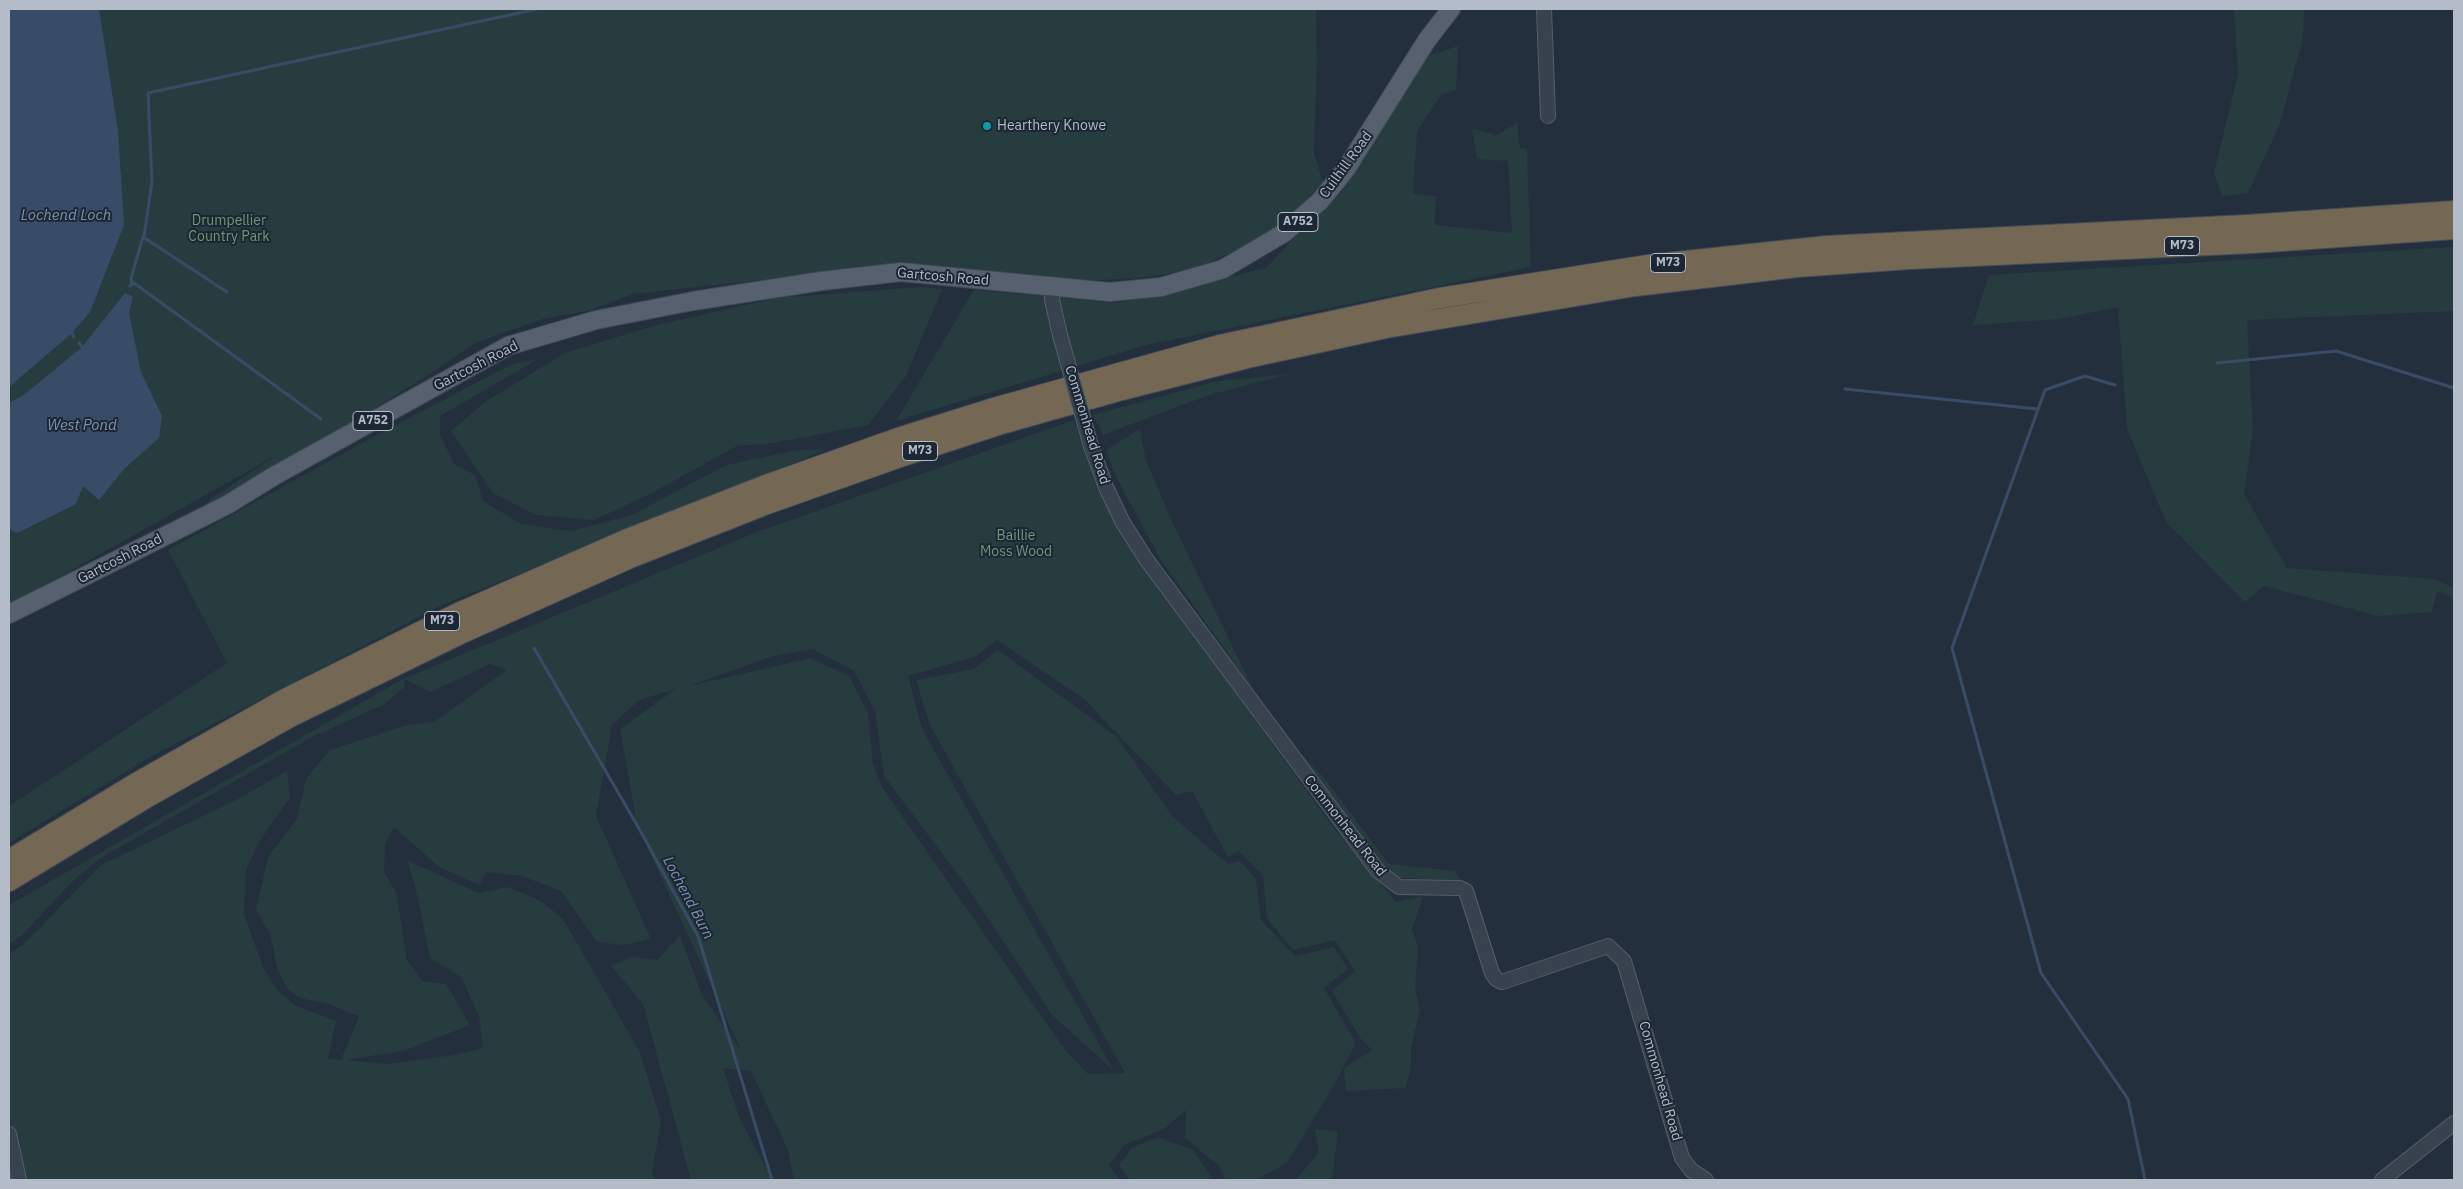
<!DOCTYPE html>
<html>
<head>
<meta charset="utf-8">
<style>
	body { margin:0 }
	#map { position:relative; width:2463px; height:1189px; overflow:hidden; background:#242f3e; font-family:"IBM Plex Sans",sans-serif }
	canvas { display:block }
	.frame { position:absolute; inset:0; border:10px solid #b4bcc9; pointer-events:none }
</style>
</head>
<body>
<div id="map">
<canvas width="2463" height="1189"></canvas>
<div class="frame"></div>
</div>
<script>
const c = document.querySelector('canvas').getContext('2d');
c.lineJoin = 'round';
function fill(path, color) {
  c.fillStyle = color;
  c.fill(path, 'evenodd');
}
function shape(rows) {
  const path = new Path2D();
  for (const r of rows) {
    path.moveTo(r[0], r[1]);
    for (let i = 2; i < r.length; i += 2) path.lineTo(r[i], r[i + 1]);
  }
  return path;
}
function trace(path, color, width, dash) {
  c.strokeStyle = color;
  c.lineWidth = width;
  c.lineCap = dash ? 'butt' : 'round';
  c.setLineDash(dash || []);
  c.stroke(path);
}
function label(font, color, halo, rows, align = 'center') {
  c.font = font + ' "IBM Plex Sans",sans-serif';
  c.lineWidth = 4;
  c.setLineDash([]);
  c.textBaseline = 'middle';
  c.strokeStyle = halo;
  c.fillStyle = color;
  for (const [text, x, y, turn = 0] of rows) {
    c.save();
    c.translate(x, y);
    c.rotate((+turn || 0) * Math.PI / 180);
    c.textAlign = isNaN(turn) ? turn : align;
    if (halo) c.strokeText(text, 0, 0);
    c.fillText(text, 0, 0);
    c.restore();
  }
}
fill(shape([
	[9,9,1316,9,1317,61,1314,153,1323,182,1293,214,1261,238,1194,270,1138,278,1083,281,872,268,633,294,591,310,543,319,475,343,430,374,214,506,209,500,277,455,9,605],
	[2234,9,2304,9,2303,38,2280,124,2248,193,2222,196,2214,173,2238,74],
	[1458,46,1456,90,1441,95,1417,131,1413,194,1436,196,1435,225,1512,233,1508,161,1477,159,1472,129,1497,135,1517,123,1520,148,1527,149,1531,267,1146,345,896,421,974,290,1118,303,1266,268,1335,194,1425,57],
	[2454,247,2454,311,2247,320,2253,430,2244,494,2287,568,2434,579,2454,588,2454,598,2437,591,2432,612,2378,616,2264,586,2245,602,2166,522,2127,429,2118,307,2059,319,1973,325,1989,275],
	[920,287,942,289,906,376,868,425,773,443,737,446,650,494,594,520,536,515,493,493,451,431,485,402,565,353,653,326,776,298],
	[538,359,440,416,440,434,454,464,475,475,483,501,521,524,571,531,632,515,726,465,798,450,828,449,440,606,150,757,9,843,9,806,227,663,168,550,373,437,512,364],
	[1290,374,1209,395,1103,435,1093,415,1218,381],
	[1074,420,1107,507,1130,547,1332,826,1396,902,1423,896,1412,929,1418,947,1415,988,1420,1009,1411,1048,1411,1067,1406,1088,1346,1091,1344,1068,1372,1050,1361,1039,1332,991,1355,971,1335,940,1293,950,1267,918,1263,875,1239,851,1228,857,1192,791,1176,795,1084,699,997,640,977,656,908,676,922,729,1114,1071,1052,1015,965,884,884,776,875,711,854,671,812,649,773,656,689,686,811,658,849,676,868,713,873,765,882,787,1065,1050,1088,1074,1125,1073,930,725,916,680,974,669,998,650,1117,737,1172,816,1228,864,1240,861,1256,879,1261,920,1295,956,1334,947,1348,969,1324,988,1356,1043,1334,1085,1287,1163,1256,1180,1226,1180,1219,1166,1185,1138,1186,1110,1164,1129,1124,1145,1109,1165,1120,1180,794,1180,788,1150,751,1071,723,1068,739,1117,772,1180,691,1180,643,1004,611,966,631,957,657,960,680,935,702,996,741,1050,637,825,620,729,676,689,639,700,612,725,596,816,651,939,624,945,597,942,561,891,522,876,487,872,479,885,439,867,394,827,385,843,384,872,396,892,407,960,422,981,446,984,470,1025,406,1050,346,1060,388,1064,454,1055,483,1048,479,1016,461,977,430,958,415,885,407,860,478,893,508,887,541,901,563,919,640,1052,661,1121,652,1174,656,1180,26,1180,9,1117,9,954,24,944,101,865,236,800,287,771,290,797,259,842,246,870,244,914,263,967,275,987,294,1005,336,1021,328,1059,341,1060,359,1016,326,1003,299,998,287,988,278,971,270,934,256,910,268,857,297,819,306,779,330,750,407,725,434,722,507,670,490,664,431,692,404,679,405,686,385,704,312,737,99,859,74,880,22,935,9,944,9,905,403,679,757,532],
	[1140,429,1146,460,1170,517,1253,689,1294,746,1324,778,1389,864,1455,871,1461,880,1401,878,1383,866,1323,787,1161,560,1116,477,1106,450],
	[1315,1129,1338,1131,1332,1180,1292,1180,1296,1179,1319,1153],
	[1158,1137,1193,1150,1213,1180,1129,1180,1119,1165,1132,1148]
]), '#263c3f');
fill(shape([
	[9,9,99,9,118,131,124,225,90,312,72,333,9,387],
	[125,293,133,297,129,313,141,372,162,416,159,438,124,469,99,500,83,486,76,504,17,533,9,529,9,403,24,395,82,347]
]), '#394c67');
trace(shape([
	[144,237,152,181,148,93,537,9],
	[132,284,131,278,143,237,227,292],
	[130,286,134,283,321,419],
	[72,333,74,337],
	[79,343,82,347],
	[2217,363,2336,351,2454,388],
	[2115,385,2085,376,2045,390,1952,648,2041,973,2128,1099,2145,1180],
	[1845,389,2037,409],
	[534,648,637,825,698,936,772,1180]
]), '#394c67', 3);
const minor = shape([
	[1544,9,1548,116],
	[1052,287,1052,300,1060,335],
	[1091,446,1106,487,1122,521,1146,559,1378,871,1399,887,1460,888,1466,891,1492,973,1496,979,1502,982,1608,946,1624,961,1682,1158,1691,1170,1706,1180],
	[9,1134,19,1180],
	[2382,1180,2454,1123]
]);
const major = shape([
	[9,614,227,505,274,476,508,346,596,320,693,301,822,281,901,272,1110,292,1161,287,1223,269,1284,233,1320,201,1346,169,1427,40,1451,9]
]);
const highway = shape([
	[9,860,138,782,285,699,456,614,630,538,766,485,901,437,994,408,1220,345,1440,298,1648,265,1827,246,2247,225,2454,211],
	[9,881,146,798,292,716,460,634,630,558,767,504,903,456,998,425,1122,390,1247,358,1386,328,1635,286,1797,267,1909,259,2253,243,2454,229]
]);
trace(minor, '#565f6c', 16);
trace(major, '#414a57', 20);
trace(highway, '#434c59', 22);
trace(minor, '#38414e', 14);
trace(major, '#56606e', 18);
trace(highway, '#746855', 20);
const minorBridge = shape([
	[1060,335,1091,446]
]);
trace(minorBridge, '#565f6c', 16, []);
trace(minorBridge, '#38414e', 14);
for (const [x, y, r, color] of [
	[987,126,5,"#0f9aa8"]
]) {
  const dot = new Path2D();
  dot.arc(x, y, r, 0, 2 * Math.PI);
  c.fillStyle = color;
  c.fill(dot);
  trace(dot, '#1d2633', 2);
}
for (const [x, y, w] of [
	[1298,222,40],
	[2182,246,35],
	[1668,263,35],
	[373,421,40],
	[920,451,35],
	[442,621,35]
]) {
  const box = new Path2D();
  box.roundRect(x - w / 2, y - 9.5, w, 19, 4);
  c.fillStyle = '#1d2633';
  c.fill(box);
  trace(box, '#b4bcc9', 1);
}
label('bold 12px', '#b4bcc9', null, [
	["A752",1298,222],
	["M73",2182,246],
	["M73",1668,263],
	["A752",373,421],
	["M73",920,451],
	["M73",442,621]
]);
label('14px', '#b4bcc9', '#1d2633', [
	["Hearthery Knowe",997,126]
], 'left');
label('14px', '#b4bcc9', '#1d2633', [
	["Cuilhill Road",1346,165,-54],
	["Gartcosh Road",943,277,5],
	["Gartcosh Road",476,366,-27],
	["Commonhead Road",1087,425,73],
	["Gartcosh Road",120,559,-27],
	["Commonhead Road",1345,826,52],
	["Commonhead Road",1660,1081,74]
]);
label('14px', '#6b9a76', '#1d2633', [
	["Drumpellier",229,221],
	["Country Park",229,237],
	["Baillie",1016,536],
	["Moss Wood",1016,552]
]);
label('italic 15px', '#7c92b1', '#1d2633', [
	["Lochend Loch",66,216],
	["West Pond",82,426],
	["Lochend Burn",688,898,62]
]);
</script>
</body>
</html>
